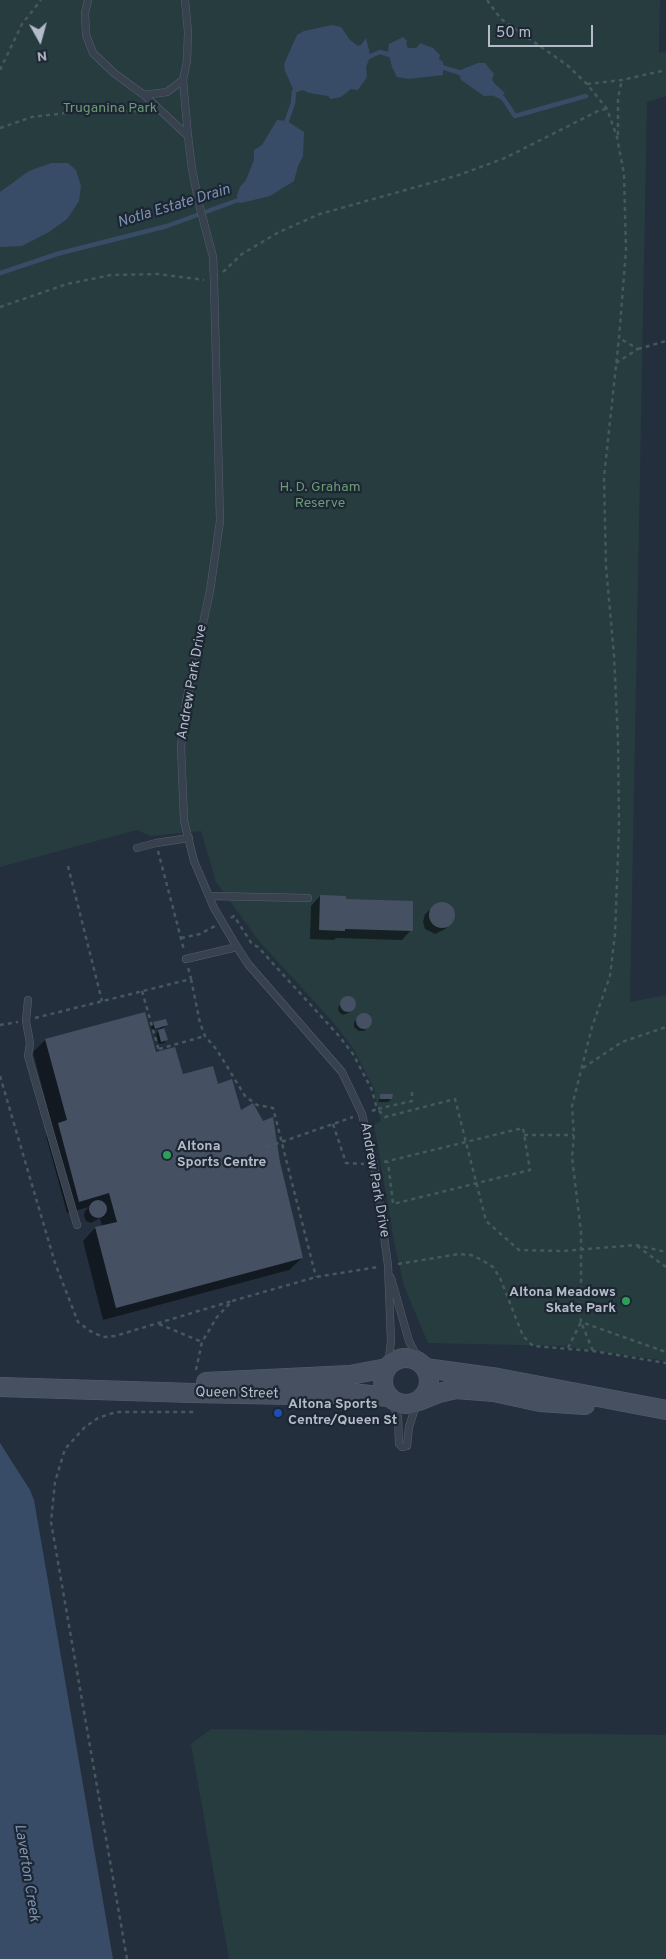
<!DOCTYPE html>
<html>
<head>
<meta charset="utf-8">
<style>
	body { margin:0 }
	#map { position:relative; width:666px; height:1959px; overflow:hidden; background:#242f3e; font-family:Overpass,sans-serif }
	canvas { display:block }
	.north { position:absolute; left:15px; top:15px; width:50px; height:50px; -webkit-text-stroke:4px #1d2633; paint-order:stroke; rotate:173deg; font-size:14px; font-weight:700; line-height:20px; text-align:center; color:#b4bcc9 }
	.north::after { content:''; display:block; margin:auto; width:18px; height:22px; background:#b4bcc9; clip-path:polygon(50% 0,100% 100%,50% 72%,0 100%) }
	.scale { position:absolute; left:488px; top:25px; width:105px; height:22px; box-sizing:border-box; border:2px solid #b4bcc9; border-top:0; padding-left:6px; font-size:15px; line-height:18px; white-space:nowrap; color:#b4bcc9; -webkit-text-stroke:4px #1d2633; paint-order:stroke }
</style>
</head>
<body>
<div id="map">
<canvas width="666" height="1959"></canvas>
<div class="north">N</div>
<div class="scale">50 m</div>
</div>
<script>
const c = document.querySelector('canvas').getContext('2d');
c.lineJoin = 'round';
function fill(path, color) {
  c.fillStyle = color;
  c.fill(path, 'evenodd');
}
function shape(rows) {
  const path = new Path2D();
  for (const r of rows) {
    if (r.length === 3) {
      path.moveTo(r[0] + r[2], r[1]);
      path.arc(r[0], r[1], r[2], 0, 2 * Math.PI);
      continue;
    }
    path.moveTo(r[0], r[1]);
    for (let i = 2; i < r.length; i += 2) path.lineTo(r[i], r[i + 1]);
  }
  return path;
}
function trace(path, color, width, dash) {
  c.strokeStyle = color;
  c.lineWidth = width;
  c.lineCap = dash ? 'butt' : 'round';
  c.setLineDash(dash || []);
  c.stroke(path);
}
function label(font, color, halo, rows, align = 'center') {
  c.font = font + ' Overpass,sans-serif';
  c.lineWidth = 4.5;
  c.setLineDash([]);
  c.textBaseline = 'middle';
  c.strokeStyle = halo;
  c.fillStyle = color;
  for (const [text, x, y, turn = 0] of rows) {
    c.save();
    c.translate(x, y);
    c.rotate((+turn || 0) * Math.PI / 180);
    c.textAlign = isNaN(turn) ? turn : align;
    if (halo) c.strokeText(text, 0, 0);
    c.fillText(text, 0, 0);
    c.restore();
  }
}
fill(shape([
	[0,0,660,0,659,53,666,52,666,96,647,102,630,1002,666,995,666,1361,563,1346,428,1343,404,1286,395,1246,374,1125,381,1121,374,1089,353,1048,333,1022,259,941,216,882,201,831,150,836,137,830,0,867],
	[211,1729,666,1735,666,1959,229,1959,191,1744]
]), '#263c3f');
fill(shape([
	[332,25,341,27,350,40,358,46,361,45,366,38,369,50,370,57,366,67,367,77,358,90,351,89,341,97,331,99,328,96,309,93,303,90,294,91,285,71,284,64,297,35,304,31],
	[403,37,407,41,406,44,408,48,416,48,420,43,433,48,440,55,439,59,443,62,443,75,409,79,397,77,392,67,388,51,389,44],
	[478,63,485,63,489,68,494,74,492,79,494,83,505,93,503,95,484,96,461,80,458,71],
	[277,120,287,121,304,132,303,156,298,166,294,181,270,196,241,203,237,202,237,195,240,187,246,180,254,160,254,150,262,145],
	[51,163,68,163,76,170,81,186,79,201,67,219,49,232,22,246,0,247,0,192,29,171],
	[0,1443,30,1490,34,1500,113,1959,0,1959]
]), '#394c67');
fill(shape([
	[320,896,344,900,411,930,402,940,336,938,334,940,310,939,311,906],
	[443,903,450,906,454,914,452,922,445,929,435,934,425,929,423,922,425,914,432,908,435,905],
	[349,998,353,999,355,1005,350,1012,343,1015,339,1012,338,1008,343,1000],
	[363,1014,370,1018,370,1024,364,1031,359,1031,354,1027,354,1022],
	[153,1023,167,1025,163,1028,166,1040,164,1043,159,1044,156,1034,161,1028,152,1031,151,1026],
	[45,1040,155,1053,182,1075,217,1085,240,1112,278,1162,302,1258,289,1270,103,1320,83,1241,95,1228,102,1227,100,1218,91,1223,86,1221,84,1216,85,1211,89,1207,67,1213,46,1136,53,1129,33,1052],
	[381,1096,391,1099,388,1102,378,1102]
]), '#0007');
trace(shape([
	[366,58,380,52,394,56],
	[438,66,461,73],
	[493,93,503,98,515,116,586,96],
	[285,126,293,103,294,91,299,89],
	[0,273,57,254,167,226,241,199]
]), '#394c67', 4.5);
fill(shape([
	[320,895,346,896,346,899,413,901,413,931,345,929,345,931,319,930],
	[442,915,13],
	[348,1004,8],
	[145,1012,156,1052,175,1047,183,1074,213,1066,218,1084,232,1079,241,1110,253,1103,263,1121,273,1117,280,1162,303,1258,116,1308,95,1227,117,1222,115,1215,109,1193,79,1202,58,1123,67,1120,45,1039],
	[364,1021,8],
	[166,1019,168,1025,155,1029,153,1022],
	[164,1028,168,1040,161,1042,158,1030],
	[380,1094,393,1094,392,1099,380,1099],
	[98,1209,9]
]), '#455162');
const lane = shape([
	[88,0,85,13,86,35,93,53,114,73,144,95,188,136],
	[185,0,188,32,187,61,183,80,188,136,192,169,199,204,213,257,214,281,220,521,210,591,186,702,181,747,184,821,194,861,214,908,237,947,248,964,342,1072,362,1114,374,1164,388,1265,391,1341,388,1366],
	[144,95,167,92,183,80],
	[137,848,156,843,189,838],
	[209,896,308,898],
	[186,959,237,947],
	[28,1000,26,1021,30,1043,28,1056,77,1225],
	[391,1278,409,1341,421,1364],
	[391,1399,398,1417,399,1444,402,1447,407,1446,409,1427,417,1402]
]);
const secondary = shape([
	[406,1381,23],
	[425,1368,498,1378,666,1410],
	[206,1382,350,1375,387,1368],
	[0,1387,193,1393,293,1395,351,1393,389,1397],
	[419,1401,439,1393,456,1389,494,1392,540,1402,585,1405]
]);
trace(lane, '#565f6c', 8);
trace(secondary, '#565f6c', 20);
trace(shape([
	[487,0,501,19,567,65,587,84,607,109,617,137,624,174,626,250,619,338,604,477,606,567,614,655,618,741,619,828,615,934,610,976,592,1027,572,1106,574,1135,572,1157,581,1232,581,1298,579,1304,581,1322,666,1352],
	[0,70,22,24,41,0],
	[587,84,622,80,666,70],
	[0,128,32,117,83,111,145,111],
	[618,135,618,98,622,80],
	[223,272,242,254,279,232,320,214,459,175,505,158,600,110,607,109],
	[0,307,67,284,111,275,158,274,204,280],
	[638,349,666,341],
	[616,363,638,349,619,338],
	[158,851,184,950],
	[68,866,102,1001],
	[231,918,234,916,252,944,258,947,339,1036,353,1054,372,1090,377,1109,412,1101,412,1090],
	[181,938,200,934,215,926],
	[191,979,200,1023,205,1036,217,1050,245,1096,257,1105,273,1108,316,1277],
	[142,991,159,1051],
	[35,1018,191,979,188,967],
	[0,1025,18,1022],
	[159,1049,205,1036],
	[583,1068,622,1042,666,1027],
	[0,1076,55,1263,78,1322,90,1331,103,1337,115,1336,232,1301],
	[372,1111,377,1109,385,1117,455,1099,486,1221,519,1250,563,1251,636,1245,666,1252],
	[333,1124,346,1163,364,1164],
	[524,1135,574,1135],
	[267,1147,353,1117],
	[384,1162,523,1128,530,1170,393,1204,388,1162],
	[637,1246,666,1267],
	[398,1264,459,1254,471,1255,482,1260,493,1267,500,1278,523,1336,533,1346,593,1351,666,1363],
	[159,1324,202,1342],
	[568,1348,581,1322,593,1351],
	[196,1370,202,1342,217,1317,232,1301,316,1277,378,1267],
	[127,1959,51,1522,55,1482,65,1449,85,1427,98,1418,116,1412,192,1412,192,1407]
]), '#44595c', 2.5, [4, 4]);
trace(lane, '#38414e', 7);
trace(secondary, '#465061', 19);
for (const [x, y, r, color] of [
	[167,1155,5,"#2e9e5b"],
	[626,1301,5,"#2e9e5b"],
	[278,1413,5,"#1a4fb4"]
]) {
  const dot = new Path2D();
  dot.arc(x, y, r, 0, 2 * Math.PI);
  c.fillStyle = color;
  c.fill(dot);
  trace(dot, '#1d2633', 2);
}
label('14px', '#6b9a76', '#1d2633', [
	["Truganina Park",110,109],
	["H. D. Graham",320,488],
	["Reserve",320,504]
]);
label('14px', '#b4bcc9', '#1d2633', [
	["Andrew Park Drive",193,682,-80],
	["Andrew Park Drive",374,1180,80],
	["Queen Street",237,1394,1]
]);
label('bold 14px', '#b4bcc9', '#1d2633', [
	["Altona",177,1147],
	["Sports Centre",177,1163],
	["Altona Meadows",616,1293,"right"],
	["Skate Park",616,1309,"right"],
	["Altona Sports",288,1405],
	["Centre/Queen St",288,1421]
], 'left');
label('italic 15px', '#7c92b1', '#1d2633', [
	["Notla Estate Drain",174,207,-17],
	["Laverton Creek",26,1873,81]
]);
</script>
</body>
</html>
